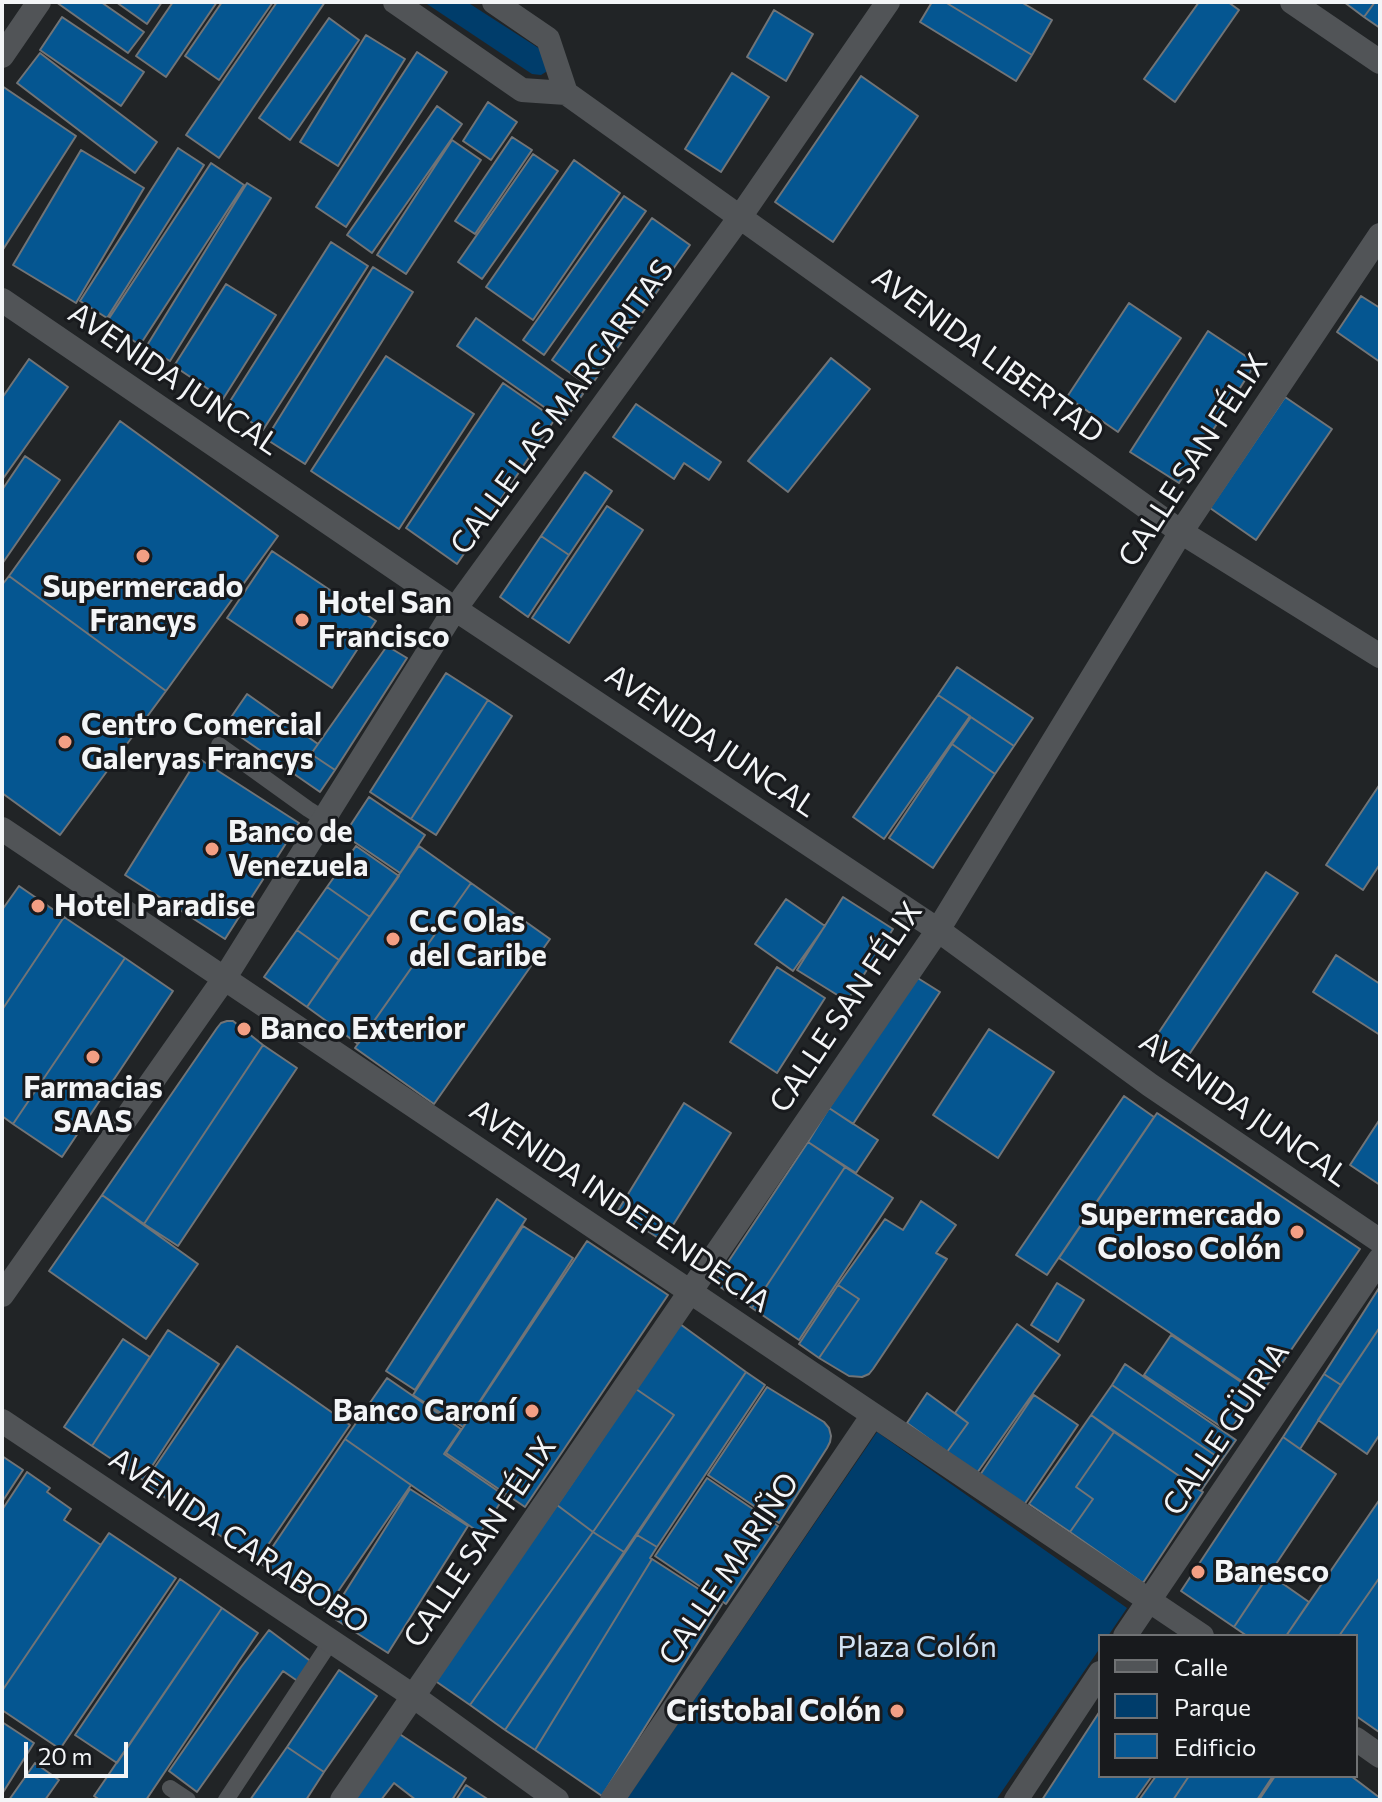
<!DOCTYPE html>
<html>
<head>
<meta charset="utf-8">
<style>
	body { margin:0 }
	#map { position:relative; width:1382px; height:1802px; overflow:hidden; background:#212426; font-family:Commissioner,sans-serif }
	canvas { display:block }
	.frame { position:absolute; inset:0; border:4px solid #f3f5f7; pointer-events:none }
	.legend { position:absolute; left:1098px; top:1634px; width:260px; height:144px; box-sizing:border-box; background:#181a1d; border:2px solid #707274; margin:0; padding:10px 14px; list-style:none; font-size:24px; color:#f3f5f7 }
	.legend li { display:flex; align-items:center; gap:16px; height:40px }
	.legend b { width:40px; border:2px solid #707274 }
	.scale { position:absolute; left:24px; top:1742px; width:104px; height:36px; box-sizing:border-box; border:4px solid #f3f5f7; border-top:0; padding-left:10px; font-size:24px; line-height:28px; white-space:nowrap; color:#f3f5f7; -webkit-text-stroke:6px #181a1d; paint-order:stroke }
</style>
</head>
<body>
<div id="map">
<canvas width="1382" height="1802"></canvas>
<div class="frame"></div>
<ul class="legend">
<li><b style="height:10px;background:#515457"></b>Calle</li>
<li><b style="height:22px;background:#003d6b"></b>Parque</li>
<li><b style="height:22px;background:#055691"></b>Edificio</li>
</ul>
<div class="scale">20 m</div>
</div>
<script>
const c = document.querySelector('canvas').getContext('2d');
c.lineJoin = 'round';
function fill(path, color) {
  c.fillStyle = color;
  c.fill(path, 'evenodd');
}
function shape(rows) {
  const path = new Path2D();
  for (const r of rows) {
    path.moveTo(r[0], r[1]);
    for (let i = 2; i < r.length; i += 2) path.lineTo(r[i], r[i + 1]);
  }
  return path;
}
function trace(path, color, width, dash) {
  c.strokeStyle = color;
  c.lineWidth = width;
  c.lineCap = dash ? 'butt' : 'round';
  c.setLineDash(dash || []);
  c.stroke(path);
}
function label(font, color, halo, rows, align = 'center') {
  c.font = font + ' Commissioner,sans-serif';
  c.lineWidth = 6;
  c.setLineDash([]);
  c.textBaseline = 'middle';
  c.strokeStyle = halo;
  c.fillStyle = color;
  for (const [text, x, y, turn = 0] of rows) {
    c.save();
    c.translate(x, y);
    c.rotate((+turn || 0) * Math.PI / 180);
    c.textAlign = isNaN(turn) ? turn : align;
    if (halo) c.strokeText(text, 0, 0);
    c.fillText(text, 0, 0);
    c.restore();
  }
}
fill(shape([
	[424,2,467,2,540,49,549,70,541,75,532,74],
	[877,1432,1127,1608,1108,1636,1100,1636,1100,1648,996,1800,626,1800]
]), '#003d6b');
const building = shape([
	[56,2,101,2,144,32,128,53,56,2],
	[116,2,162,2,147,24,116,2],
	[173,2,217,2,166,77,136,56,173,2],
	[222,2,273,2,219,80,185,56,222,2],
	[277,2,325,2,219,158,186,135,277,2],
	[932,2,945,2,1032,55,1016,81,920,22,932,2],
	[945,2,1021,2,1052,20,1032,55,945,2],
	[1199,2,1228,2,1239,10,1175,102,1144,79,1199,2],
	[1344,2,1375,2,1364,17,1344,2],
	[1375,2,1380,2,1380,28,1364,17,1375,2],
	[774,10,813,34,786,81,747,57,774,10],
	[62,17,144,72,121,106,40,50,62,17],
	[329,18,359,40,290,140,259,118,329,18],
	[366,35,405,59,338,166,300,142,366,35],
	[417,52,447,72,346,227,316,207,417,52],
	[40,53,157,142,135,173,17,83,40,53],
	[732,73,769,97,721,172,685,149,732,73],
	[861,76,918,116,833,242,775,202,861,76],
	[2,86,76,136,2,251,2,86],
	[488,102,517,122,491,160,463,141,488,102],
	[437,106,462,124,372,253,347,235,437,106],
	[512,137,532,150,475,234,455,221,512,137],
	[452,140,481,160,406,274,377,255,452,140],
	[178,148,204,165,107,318,80,301,178,148],
	[81,150,144,188,76,303,13,265,81,150],
	[533,154,558,171,482,279,458,262,533,154],
	[574,160,620,193,533,320,486,287,574,160],
	[211,163,244,185,140,345,106,323,211,163],
	[247,183,271,198,170,361,146,347,247,183],
	[624,196,646,211,544,355,523,340,624,196],
	[652,218,690,245,590,387,552,360,652,218],
	[331,242,368,266,263,430,227,406,331,242],
	[373,267,413,292,305,464,266,439,373,267],
	[226,284,276,315,223,399,174,366,226,284],
	[1361,296,1380,308,1380,362,1337,332,1361,296],
	[1129,303,1181,338,1118,432,1067,397,1129,303],
	[476,318,583,394,564,421,457,346,476,318],
	[1208,331,1256,363,1179,483,1130,452,1208,331],
	[386,356,474,414,399,529,311,471,386,356],
	[831,358,870,389,788,492,748,461,831,358],
	[29,359,68,387,2,480,2,398,29,359],
	[503,383,555,419,457,564,406,528,503,383],
	[1285,397,1332,429,1256,540,1210,508,1285,397],
	[636,404,721,462,709,480,684,463,674,479,613,437,636,404],
	[120,421,278,536,166,691,9,576,120,421],
	[25,456,60,480,2,564,2,490,25,456],
	[585,472,612,491,569,555,541,536,585,472],
	[607,506,643,530,569,643,532,618,607,506],
	[541,536,569,555,528,617,500,597,541,536],
	[272,551,376,621,332,688,227,618,272,551],
	[9,576,166,691,60,835,2,793,2,585,9,576],
	[387,646,407,658,335,770,311,754,387,646],
	[957,667,1033,718,1014,746,938,695,957,667],
	[446,673,488,700,411,819,370,792,446,673],
	[247,694,318,744,311,754,335,770,320,792,225,726,247,694],
	[938,695,970,716,884,839,853,817,938,695],
	[488,700,512,716,436,835,411,819,488,700],
	[971,717,1014,746,995,774,952,744,971,717],
	[952,744,995,774,933,868,889,838,952,744],
	[198,758,299,823,225,939,125,875,198,758],
	[1380,784,1380,864,1363,890,1326,865,1380,784],
	[369,797,425,835,400,873,344,835,369,797],
	[356,846,399,876,370,917,327,887,356,846],
	[419,846,471,883,358,1044,307,1007,419,846],
	[1266,872,1298,893,1184,1062,1153,1041,1266,872],
	[471,883,550,939,434,1104,355,1048,471,883],
	[19,886,64,917,2,1010,2,910,19,886],
	[327,887,370,917,339,960,297,930,327,887],
	[843,897,893,929,847,1001,797,970,843,897],
	[786,899,825,926,793,971,755,944,786,899],
	[64,917,125,958,13,1124,2,1116,2,1010,64,917],
	[297,930,339,960,307,1007,264,977,297,930],
	[1336,955,1380,984,1380,1035,1313,992,1336,955],
	[125,958,173,991,62,1157,13,1124,125,958],
	[777,967,825,998,777,1073,730,1042,777,967],
	[916,977,940,992,853,1124,829,1108,916,977],
	[227,1021,233,1021,263,1045,144,1224,102,1195,217,1028,221,1023,227,1021],
	[989,1029,1054,1072,998,1158,933,1115,989,1029],
	[263,1045,297,1068,178,1246,144,1224,263,1045],
	[1124,1096,1154,1117,1047,1275,1016,1255,1124,1096],
	[684,1103,731,1133,663,1241,617,1212,684,1103],
	[829,1108,878,1140,856,1173,808,1142,829,1108],
	[1157,1113,1360,1249,1261,1394,1059,1258,1157,1113],
	[1380,1119,1380,1185,1350,1165,1380,1119],
	[808,1142,845,1167,752,1308,714,1283,808,1142],
	[845,1167,893,1198,799,1340,752,1308,845,1167],
	[102,1195,198,1264,146,1339,49,1271,102,1195],
	[497,1199,526,1219,415,1390,386,1371,497,1199],
	[921,1201,956,1225,936,1253,947,1259,873,1369,869,1374,862,1377,849,1376,819,1358,859,1299,838,1285,885,1219,903,1230,921,1201],
	[523,1226,573,1258,463,1427,413,1395,523,1226],
	[587,1241,668,1295,525,1507,446,1453,587,1241],
	[1057,1283,1084,1300,1058,1342,1031,1325,1057,1283],
	[838,1285,859,1299,819,1358,799,1344,838,1285],
	[1379,1288,1380,1327,1341,1385,1324,1374,1379,1288],
	[680,1324,746,1372,624,1552,593,1532,674,1415,636,1389,680,1324],
	[1017,1324,1060,1355,977,1473,947,1452,968,1423,955,1413,1017,1324],
	[1380,1327,1380,1434,1367,1454,1318,1420,1380,1327],
	[168,1330,219,1364,143,1480,92,1446,168,1330],
	[1171,1335,1256,1392,1229,1432,1144,1375,1171,1335],
	[123,1339,150,1357,92,1446,64,1427,123,1339],
	[237,1346,350,1425,257,1561,144,1483,237,1346],
	[1125,1364,1236,1440,1222,1460,1112,1385,1125,1364],
	[746,1372,765,1385,657,1547,637,1535,746,1372],
	[1324,1374,1341,1385,1300,1449,1283,1437,1324,1374],
	[387,1378,461,1429,444,1454,505,1496,480,1533,345,1439,387,1378],
	[1112,1385,1222,1460,1201,1491,1091,1415,1112,1385],
	[767,1387,824,1422,829,1428,831,1436,830,1442,827,1448,779,1523,708,1475,767,1387],
	[636,1389,674,1415,593,1532,557,1505,636,1389],
	[927,1393,968,1423,947,1452,907,1423,927,1393],
	[1034,1395,1078,1425,1024,1505,980,1475,1034,1395],
	[1091,1415,1114,1432,1076,1487,1093,1499,1070,1532,1029,1504,1091,1415],
	[1114,1432,1203,1492,1143,1583,1070,1532,1093,1499,1076,1487,1114,1432],
	[1283,1437,1336,1474,1234,1627,1181,1591,1283,1437],
	[345,1439,411,1485,326,1609,261,1564,345,1439],
	[2,1456,23,1470,2,1502,2,1456],
	[27,1472,50,1488,47,1492,71,1509,64,1520,101,1545,2,1691,2,1510,27,1472],
	[707,1478,778,1526,726,1604,655,1556,707,1478],
	[410,1489,468,1526,388,1653,330,1616,410,1489],
	[1380,1499,1380,1577,1339,1636,1286,1636,1380,1499],
	[557,1505,593,1532,470,1705,434,1680,557,1505],
	[593,1532,624,1552,505,1730,470,1705,593,1532],
	[109,1533,176,1578,60,1749,2,1710,2,1691,109,1533],
	[637,1535,657,1547,650,1558,652,1559,535,1750,505,1730,637,1535],
	[652,1559,722,1604,602,1796,535,1750,652,1559],
	[1269,1574,1309,1602,1286,1636,1247,1636,1234,1627,1269,1574],
	[1380,1577,1380,1731,1379,1732,1356,1716,1356,1636,1339,1636,1380,1577],
	[180,1579,222,1608,117,1763,75,1735,180,1579],
	[222,1608,258,1633,146,1800,100,1800,94,1796,222,1608],
	[269,1630,313,1663,299,1682,283,1671,197,1792,169,1771,241,1667,269,1630],
	[339,1670,377,1696,324,1772,287,1747,339,1670],
	[1100,1711,1100,1776,1152,1776,1135,1800,1042,1800,1100,1711],
	[2,1722,34,1743,2,1794,2,1722],
	[395,1731,466,1778,452,1800,416,1800,394,1783,381,1800,349,1800,395,1731],
	[287,1747,324,1772,306,1800,250,1800,287,1747],
	[35,1763,59,1780,45,1800,9,1800,35,1763],
	[1156,1776,1189,1776,1173,1800,1139,1800,1156,1776],
	[1189,1776,1273,1776,1257,1800,1173,1800,1189,1776],
	[1275,1776,1351,1776,1380,1798,1380,1800,1259,1800,1275,1776],
	[466,1785,489,1800,456,1800,466,1785]
]);
fill(building, '#055691');
trace(building, '#717477', 2);
trace(shape([
	[219,745,308,809,324,819],
	[170,1788,188,1800],
	[226,1800,331,1641]
]), '#515457', 16);
trace(shape([
	[395,2,522,90,566,93,1181,532,1380,656],
	[494,2,548,39,566,93],
	[1292,2,1380,62],
	[2,56,39,2],
	[2,300,455,609,938,930,1150,1085,1380,1241],
	[2,829,1202,1636],
	[2,1295,224,979,455,609,740,217,888,2],
	[2,1421,413,1696,557,1800],
	[1125,1636,1380,1259],
	[1356,1739,1380,1756],
	[342,1800,938,930,1181,532,1380,235],
	[612,1800,873,1415],
	[1016,1800,1100,1673]
]), '#515457', 24);
for (const [x, y, r, color] of [
	[143,556,8,"#f39f84"],
	[302,620,8,"#f39f84"],
	[65,742,8,"#f39f84"],
	[212,849,8,"#f39f84"],
	[38,906,8,"#f39f84"],
	[393,939,8,"#f39f84"],
	[244,1029,8,"#f39f84"],
	[93,1057,8,"#f39f84"],
	[1297,1232,8,"#f39f84"],
	[532,1411,8,"#f39f84"],
	[1198,1572,8,"#f39f84"],
	[897,1711,8,"#f39f84"]
]) {
  const dot = new Path2D();
  dot.arc(x, y, r, 0, 2 * Math.PI);
  c.fillStyle = color;
  c.fill(dot);
  trace(dot, '#181a1d', 3);
}
label('30px', '#f3f5f7', '#181a1d', [
	["AVENIDA LIBERTAD",988,355,36],
	["AVENIDA JUNCAL",174,379,34],
	["CALLE LAS MARGARITAS",562,407,-54],
	["CALLE SAN FÉLIX",1193,460,-57],
	["AVENIDA JUNCAL",711,741,34],
	["CALLE SAN FÉLIX",846,1007,-56],
	["AVENIDA JUNCAL",1244,1109,35],
	["AVENIDA INDEPENDECIA",620,1206,34],
	["CALLE GÜIRIA",1226,1429,-56],
	["AVENIDA CARABOBO",239,1541,34],
	["CALLE SAN FÉLIX",480,1542,-56],
	["CALLE MARIÑO",729,1569,-56]
]);
label('bold 30px', '#f3f5f7', '#181a1d', [
	["Supermercado",143,587,"center"],
	["Francys",143,621,"center"],
	["Hotel San",318,603],
	["Francisco",318,637],
	["Centro Comercial",81,725],
	["Galeryas Francys",81,759],
	["Banco de",228,832],
	["Venezuela",228,866],
	["Hotel Paradise",54,906],
	["C.C Olas",409,922],
	["del Caribe",409,956],
	["Banco Exterior",260,1029],
	["Farmacias",93,1088,"center"],
	["SAAS",93,1122,"center"],
	["Supermercado",1281,1215,"right"],
	["Coloso Colón",1281,1249,"right"],
	["Banco Caroní",516,1411,"right"],
	["Banesco",1214,1572],
	["Cristobal Colón",881,1711,"right"]
], 'left');
label('30px', '#d1e2f3', '#181a1d', [
	["Plaza Colón",917,1647]
]);
</script>
</body>
</html>
